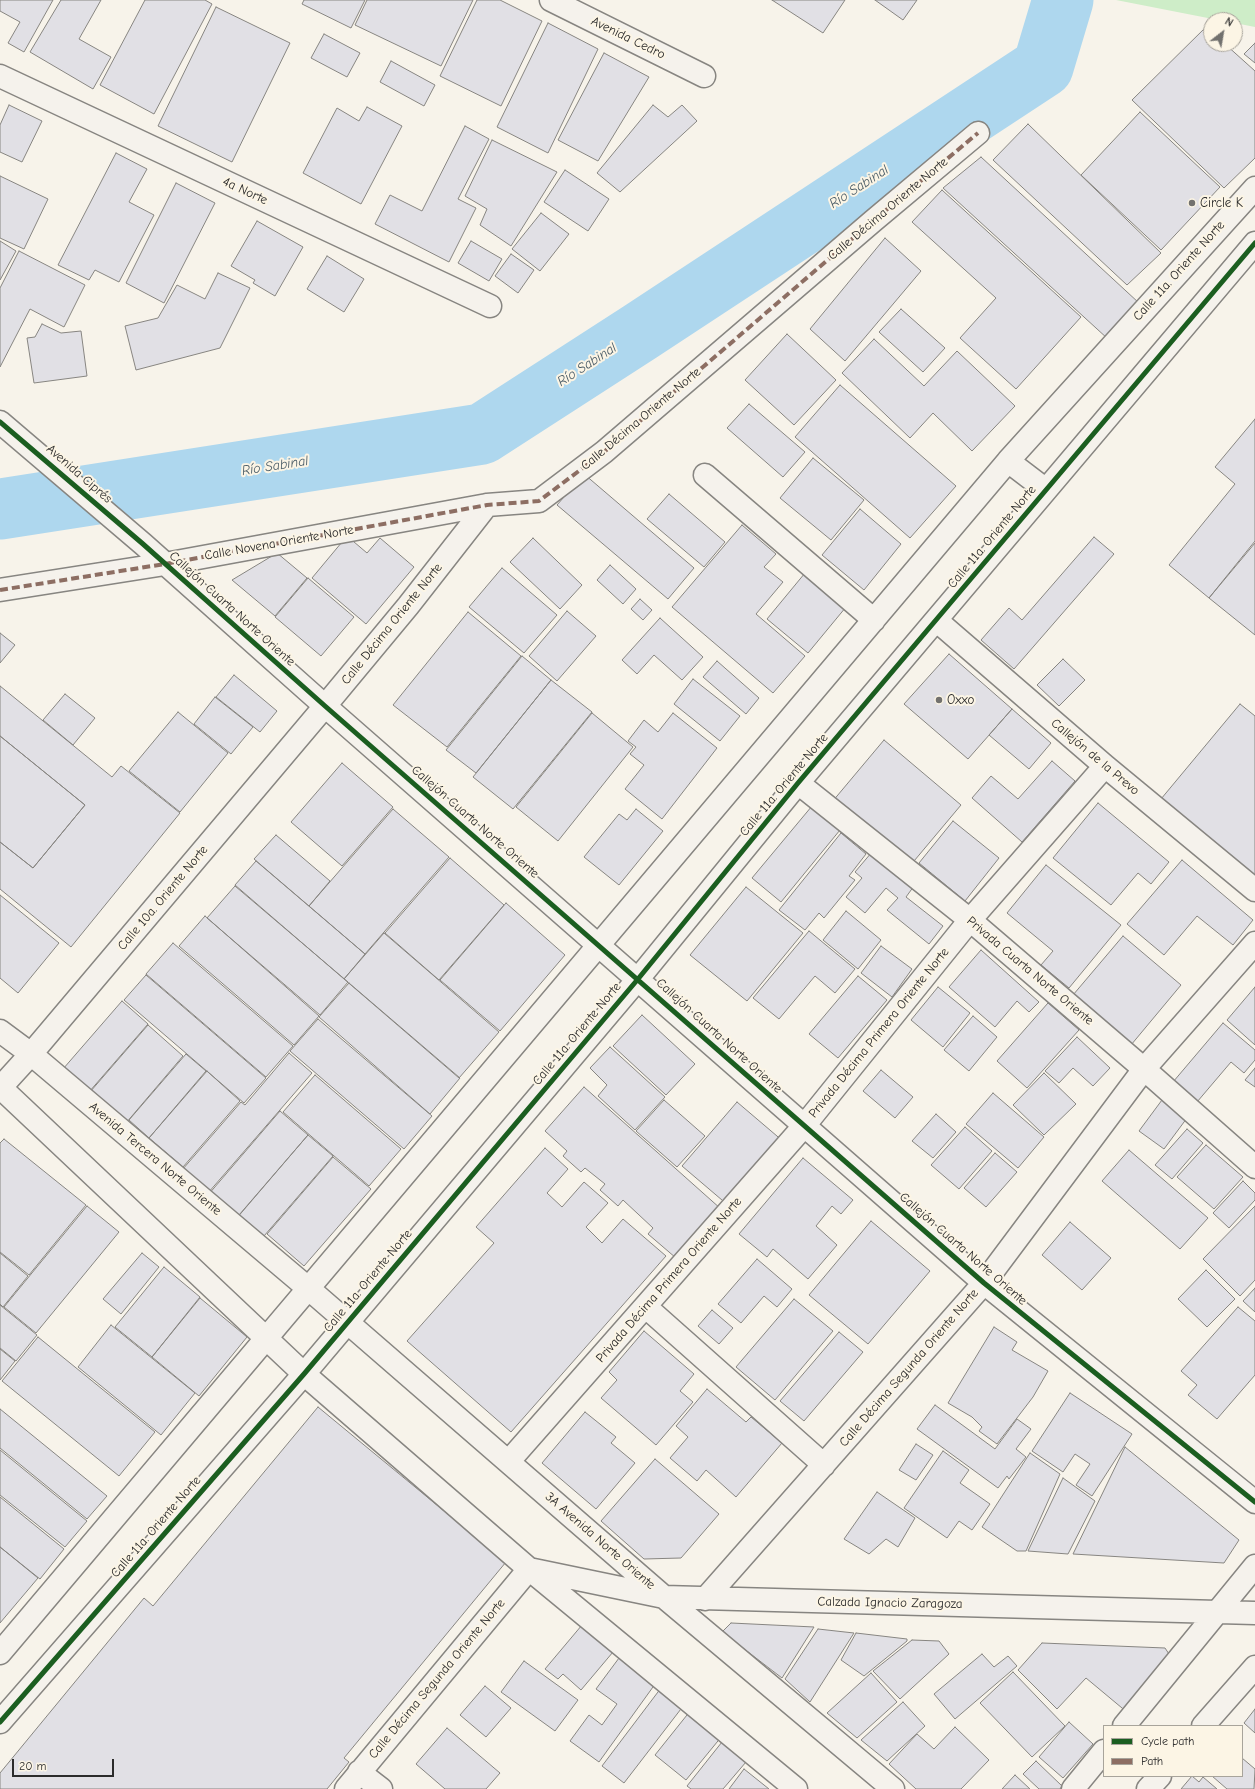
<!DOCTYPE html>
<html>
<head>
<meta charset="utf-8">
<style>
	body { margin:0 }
	#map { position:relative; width:1255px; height:1789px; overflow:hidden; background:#f7f3ea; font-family:"Comic Neue",sans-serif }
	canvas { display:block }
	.legend { position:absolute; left:1103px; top:1725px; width:140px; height:52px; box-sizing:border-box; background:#fcf5e5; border:1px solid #a8a49b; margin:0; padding:5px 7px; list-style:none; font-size:12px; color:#2b2b2b }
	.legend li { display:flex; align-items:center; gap:8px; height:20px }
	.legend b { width:20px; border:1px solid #a8a49b }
	.north { position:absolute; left:1203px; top:12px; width:40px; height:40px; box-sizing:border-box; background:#fcf5e5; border:1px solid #a8a49b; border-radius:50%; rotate:31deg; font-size:11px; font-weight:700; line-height:16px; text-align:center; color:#2b2b2b }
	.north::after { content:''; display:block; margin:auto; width:14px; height:18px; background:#72716e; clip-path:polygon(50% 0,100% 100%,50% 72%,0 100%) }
	.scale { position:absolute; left:12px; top:1759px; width:102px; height:18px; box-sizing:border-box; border:2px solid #2b2b2b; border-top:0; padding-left:5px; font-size:12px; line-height:14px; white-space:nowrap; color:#2b2b2b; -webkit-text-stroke:3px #fcf5e5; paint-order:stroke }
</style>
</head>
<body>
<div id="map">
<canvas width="1255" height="1789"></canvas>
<ul class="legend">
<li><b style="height:5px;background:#1b5e20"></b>Cycle path</li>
<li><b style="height:5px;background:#8d6e63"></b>Path</li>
</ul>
<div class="north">N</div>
<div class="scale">20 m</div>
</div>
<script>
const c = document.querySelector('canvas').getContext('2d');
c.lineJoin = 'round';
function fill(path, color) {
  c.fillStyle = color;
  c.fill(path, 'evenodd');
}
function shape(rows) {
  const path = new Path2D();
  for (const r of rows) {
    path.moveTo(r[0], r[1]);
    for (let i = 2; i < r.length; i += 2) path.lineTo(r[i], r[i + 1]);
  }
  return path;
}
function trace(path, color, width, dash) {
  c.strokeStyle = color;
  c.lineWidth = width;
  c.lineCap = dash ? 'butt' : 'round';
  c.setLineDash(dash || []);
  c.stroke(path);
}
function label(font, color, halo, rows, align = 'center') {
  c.font = font + ' "Comic Neue",sans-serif';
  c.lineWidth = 4;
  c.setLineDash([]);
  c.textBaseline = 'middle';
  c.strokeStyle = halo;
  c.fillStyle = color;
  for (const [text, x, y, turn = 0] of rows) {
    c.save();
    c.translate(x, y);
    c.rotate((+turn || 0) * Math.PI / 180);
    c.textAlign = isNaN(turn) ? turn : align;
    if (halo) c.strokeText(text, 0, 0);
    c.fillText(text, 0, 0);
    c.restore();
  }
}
fill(shape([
	[1116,0,1255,0,1255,27,1235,23,1235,20,1218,20]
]), '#ceedc8');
trace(shape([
	[0,509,482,434,640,332,1043,67,1063,0]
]), '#aed7ee', 61);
const building = shape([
	[0,0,53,0,24,52,8,43,20,22,0,11,0,0],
	[61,0,101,0,79,39,111,57,93,89,30,52,61,0],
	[145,0,205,0,212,4,154,114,100,85,145,0],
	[304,0,365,0,351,28,302,4,304,0],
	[367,0,473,0,441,66,355,25,367,0],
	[477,0,500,0,542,21,501,106,440,76,477,0],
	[772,0,845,0,823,33,772,0],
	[875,0,917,0,903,20,875,0],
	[216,7,290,43,232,162,158,126,216,7],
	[548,23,598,49,548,153,497,127,548,23],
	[1206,27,1211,32,1211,44,1225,44,1255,71,1255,158,1224,188,1132,100,1206,27],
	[324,34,360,53,347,77,311,58,324,34],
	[1255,43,1255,63,1244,54,1255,43],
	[604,53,649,77,598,161,558,140,604,53],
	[391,61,435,85,424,106,380,82,391,61],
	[9,105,42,121,22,162,0,152,0,125,9,105],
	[653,105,668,117,682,105,697,121,620,192,597,173,653,105],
	[367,107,402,126,361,204,303,173,337,108,359,121,367,107],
	[1140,112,1220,187,1161,250,1081,175,1140,112],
	[1028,124,1161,253,1127,285,993,160,1028,124],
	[465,126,489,139,458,199,476,208,449,262,375,224,390,195,422,211,465,126],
	[492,140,557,172,511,246,480,225,487,209,465,196,492,140],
	[116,153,147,169,129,202,154,215,119,282,95,270,89,280,58,265,116,153],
	[981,157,1139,303,1108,339,943,188,981,157],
	[565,170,609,199,588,231,544,202,565,170],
	[0,176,48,199,24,249,0,238,0,176],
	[176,183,215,203,164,303,126,283,176,183],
	[942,190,1081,317,1016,389,960,338,996,298,912,222,942,190],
	[541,213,569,234,540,271,512,249,541,213],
	[257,221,303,247,275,296,253,283,255,280,231,266,257,221],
	[885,238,921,271,845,361,810,329,885,238],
	[0,241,16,251,0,280,0,241],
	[471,241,502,259,489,281,458,263,471,241],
	[19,251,85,285,64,327,30,309,0,367,0,288,19,251],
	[511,254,534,270,518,293,495,276,511,254],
	[327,256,364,279,344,312,307,289,327,256],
	[218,273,250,288,220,348,136,370,125,326,158,318,177,285,205,299,218,273],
	[901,309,945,348,923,372,879,332,901,309],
	[42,324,61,333,81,331,87,376,34,383,27,338,35,337,42,324],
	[787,334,836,380,794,425,745,380,787,334],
	[874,339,924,386,957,351,1015,406,972,451,933,413,910,438,842,373,874,339],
	[840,385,956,486,910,538,795,437,840,385],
	[749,404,805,452,783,477,727,428,749,404],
	[1255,419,1255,541,1209,598,1169,565,1235,484,1215,467,1255,419],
	[813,458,864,500,831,540,780,498,813,458],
	[584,474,694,568,668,599,557,505,584,474],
	[669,494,725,542,704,567,647,519,669,494],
	[860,509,901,544,864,590,822,555,860,509],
	[742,525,776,554,764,567,783,582,756,614,805,656,773,693,672,607,742,525],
	[347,536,367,553,380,538,414,567,366,624,312,578,347,536],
	[1094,537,1114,554,1014,669,981,640,1009,608,1022,620,1094,537],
	[533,538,582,585,560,609,510,562,533,538],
	[1255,543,1255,635,1209,598,1255,543],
	[277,553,307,578,275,616,232,580,277,553],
	[610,565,636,589,623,604,597,580,610,565],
	[502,568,557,615,524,653,469,607,502,568],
	[805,573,846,607,808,653,767,619,805,573],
	[308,578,354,617,321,656,275,617,308,578],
	[640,599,652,610,643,620,631,609,640,599],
	[567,611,596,636,557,681,529,656,567,611],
	[468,612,521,656,447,747,393,705,468,612],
	[660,618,703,657,682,680,654,655,637,674,622,660,660,618],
	[0,633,15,645,0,663,0,633],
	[949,654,1012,709,968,759,904,704,949,654],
	[522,656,551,680,476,773,446,750,522,656],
	[1063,659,1085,680,1059,706,1037,685,1063,659],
	[717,661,759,698,746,714,703,677,717,661],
	[234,675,277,711,260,732,216,697,234,675],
	[693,679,740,716,720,741,674,704,693,679],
	[551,680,592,712,513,809,473,777,551,680],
	[0,686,112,777,121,766,180,813,71,947,0,889,0,842,33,868,85,805,0,736,0,686],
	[65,694,95,718,73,745,43,720,65,694],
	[215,697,253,727,231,754,194,724,215,697],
	[1240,704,1255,716,1255,877,1161,799,1240,704],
	[1012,709,1051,743,1029,769,989,735,1012,709],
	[178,712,228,753,180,812,129,771,178,712],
	[592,713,633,747,558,841,516,807,592,713],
	[673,713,717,748,662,819,625,789,644,765,630,754,636,747,628,741,644,720,658,732,673,713],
	[0,736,85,805,33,868,0,842,0,736],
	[884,740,961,805,909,867,832,802,884,740],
	[1052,761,1075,781,1022,842,972,798,991,776,1018,799,1052,761],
	[342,763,393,807,342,866,291,822,342,763],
	[1098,803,1169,862,1151,884,1138,873,1111,905,1053,858,1098,803],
	[812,806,840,830,781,902,752,878,812,806],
	[393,809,449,857,365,954,309,906,393,809],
	[636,809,663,831,619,885,584,857,619,814,627,820,636,809],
	[953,821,999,858,965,901,919,863,953,821],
	[841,833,866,854,849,876,855,880,824,918,819,913,805,930,779,910,841,833],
	[276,835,330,881,309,906,254,859,276,835],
	[872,852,914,886,906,897,943,926,929,944,887,910,898,898,886,888,865,913,846,897,862,878,855,872,872,852],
	[450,858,504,905,439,980,385,933,450,858],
	[1182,860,1253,920,1233,945,1197,916,1164,955,1127,924,1182,860],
	[256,861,365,954,344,979,235,885,256,861],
	[1046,865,1121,925,1069,988,1041,965,1053,951,1007,913,1046,865],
	[235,886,348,982,320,1015,207,918,235,886],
	[746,887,803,933,747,1001,690,955,746,887],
	[0,895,59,943,18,993,0,978,0,895],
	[506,903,565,955,500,1031,440,980,506,903],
	[846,911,881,940,858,969,823,940,846,911],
	[205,916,319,1016,294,1045,179,946,205,916],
	[809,931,855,969,835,993,815,976,779,1019,753,998,809,931],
	[384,933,499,1032,459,1078,344,979,384,933],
	[1123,936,1181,985,1131,1045,1073,995,1123,936],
	[173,943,293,1046,266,1077,146,974,173,943],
	[881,946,912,969,892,997,861,973,881,946],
	[981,950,1039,1002,1029,1012,1017,1001,995,1027,949,987,981,950],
	[146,975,266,1078,244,1103,124,1000,146,975],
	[858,976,887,1000,838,1058,809,1034,858,976],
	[349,983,460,1078,430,1114,319,1017,349,983],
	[938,987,970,1013,943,1047,911,1020,938,987],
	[1255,987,1255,1045,1227,1020,1255,987],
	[122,1001,148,1024,89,1092,63,1069,122,1001],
	[1048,1003,1079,1030,1027,1088,997,1061,1048,1003],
	[642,1015,695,1064,666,1095,613,1046,642,1015],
	[973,1016,997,1037,969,1071,944,1050,973,1016],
	[318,1019,432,1116,404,1149,290,1051,318,1019],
	[1223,1023,1255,1050,1255,1060,1244,1073,1231,1062,1197,1102,1173,1082,1223,1023],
	[148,1025,183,1056,126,1123,90,1092,148,1025],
	[1077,1037,1110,1068,1093,1086,1073,1068,1059,1083,1045,1071,1077,1037],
	[610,1047,665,1097,635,1130,598,1096,607,1085,590,1068,610,1047],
	[289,1053,312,1073,208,1193,182,1170,241,1102,245,1105,289,1053],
	[186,1054,206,1071,149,1138,129,1120,186,1054],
	[1255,1068,1255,1087,1245,1080,1255,1068],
	[881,1070,913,1097,895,1118,863,1091,881,1070],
	[207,1071,240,1101,183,1167,149,1138,207,1071],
	[1044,1073,1076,1104,1044,1135,1013,1105,1044,1073],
	[315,1075,401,1149,369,1186,283,1112,315,1075],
	[584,1087,721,1209,676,1258,648,1234,653,1228,623,1200,618,1206,600,1190,605,1184,585,1168,581,1172,563,1156,567,1151,545,1131,584,1087],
	[993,1093,1044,1137,1018,1168,966,1124,993,1093],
	[664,1100,705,1136,677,1167,636,1131,664,1100],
	[1162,1100,1187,1118,1164,1149,1139,1131,1162,1100],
	[737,1102,784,1142,729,1206,682,1166,737,1102],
	[280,1111,308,1135,236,1219,208,1195,280,1111],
	[936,1114,956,1132,933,1158,912,1141,936,1114],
	[965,1127,992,1151,959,1189,931,1165,965,1127],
	[1187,1129,1203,1143,1172,1179,1155,1165,1187,1129],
	[308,1135,333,1156,264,1236,239,1215,308,1135],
	[4,1139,86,1205,29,1275,0,1252,0,1143,4,1139],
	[1206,1145,1243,1177,1214,1209,1177,1177,1206,1145],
	[545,1148,568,1169,547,1193,562,1207,584,1182,608,1203,586,1227,602,1243,623,1219,666,1256,511,1432,407,1341,494,1243,476,1227,545,1148],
	[1129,1150,1208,1218,1180,1249,1102,1181,1129,1150],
	[995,1153,1017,1172,986,1207,964,1188,995,1153],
	[333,1157,371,1189,304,1266,267,1234,333,1157],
	[803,1158,853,1200,841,1214,832,1206,816,1226,837,1245,808,1279,773,1249,767,1257,739,1234,803,1158],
	[1243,1181,1255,1193,1255,1200,1229,1228,1213,1213,1243,1181],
	[87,1206,119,1232,36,1333,4,1307,87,1206],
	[1255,1206,1255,1280,1240,1296,1203,1259,1255,1206],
	[871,1221,930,1271,868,1344,809,1295,871,1221],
	[1070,1222,1111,1258,1082,1290,1042,1255,1070,1222],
	[0,1253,28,1276,3,1307,0,1304,0,1253],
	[142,1253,159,1267,121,1314,103,1299,142,1253],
	[757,1259,792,1289,777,1307,764,1296,741,1323,718,1304,757,1259],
	[164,1267,200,1297,152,1357,115,1327,164,1267],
	[1206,1270,1235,1299,1207,1327,1178,1299,1206,1270],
	[1255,1288,1255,1312,1243,1301,1255,1288],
	[200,1298,247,1337,199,1396,152,1357,200,1298],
	[794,1299,833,1331,775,1400,736,1367,794,1299],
	[0,1305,37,1335,16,1361,0,1348,0,1305],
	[1238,1307,1255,1321,1255,1375,1217,1419,1188,1395,1197,1385,1181,1371,1238,1307],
	[712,1310,733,1328,719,1344,698,1326,712,1310],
	[111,1325,195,1393,161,1435,78,1367,111,1325],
	[994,1327,1017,1342,1012,1350,1048,1371,1033,1397,997,1444,979,1431,982,1427,972,1417,948,1403,994,1327],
	[644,1331,694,1374,680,1391,693,1402,656,1445,601,1398,617,1380,609,1372,644,1331],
	[839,1332,863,1352,804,1421,780,1401,839,1332],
	[38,1337,155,1432,119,1476,2,1381,38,1337],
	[0,1349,15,1361,0,1380,0,1349],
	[707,1389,746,1422,751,1417,782,1443,736,1497,706,1470,697,1481,670,1458,688,1437,676,1426,707,1389],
	[1070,1393,1132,1434,1092,1496,1076,1485,1090,1464,1075,1454,1063,1472,1032,1451,1070,1393],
	[935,1405,995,1449,1017,1419,1031,1429,1016,1449,1026,1457,1009,1479,1007,1476,998,1488,917,1429,935,1405],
	[318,1407,506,1562,344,1758,349,1762,327,1789,0,1789,0,1773,144,1598,153,1606,318,1407],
	[0,1409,107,1496,87,1519,0,1448,0,1409],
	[585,1412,616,1437,611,1443,635,1463,596,1509,542,1463,585,1412],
	[916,1444,933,1455,916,1480,899,1470,916,1444],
	[1125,1447,1239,1540,1224,1563,1073,1554,1125,1447],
	[0,1450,87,1521,65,1547,0,1495,0,1450],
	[943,1451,969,1470,960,1483,990,1504,972,1530,959,1521,947,1538,904,1508,943,1451],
	[1030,1453,1060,1474,1026,1551,1017,1551,982,1527,1030,1453],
	[655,1459,719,1514,681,1558,644,1559,601,1521,655,1459],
	[1063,1478,1095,1501,1068,1554,1028,1551,1063,1478],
	[877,1492,915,1518,898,1547,886,1539,869,1554,844,1539,877,1492],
	[0,1497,64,1549,40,1579,0,1547,0,1497],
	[0,1547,38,1578,0,1623,0,1547],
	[731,1623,814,1627,782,1678,722,1632,731,1623],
	[582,1625,613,1652,581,1690,563,1674,558,1679,545,1669,582,1625],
	[818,1629,854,1633,810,1702,785,1679,818,1629],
	[856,1633,907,1639,907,1641,864,1676,841,1660,856,1633],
	[912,1640,939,1641,949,1654,900,1699,873,1671,912,1640],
	[1042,1643,1165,1648,1171,1657,1128,1713,1086,1678,1057,1709,1018,1670,1042,1643],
	[622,1654,658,1680,599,1762,570,1741,589,1715,602,1725,617,1704,596,1689,622,1654],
	[982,1654,994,1667,1008,1656,1017,1666,955,1719,934,1694,982,1654],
	[524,1661,578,1700,555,1731,501,1692,524,1661],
	[1013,1672,1065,1726,1032,1757,980,1703,1013,1672],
	[871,1673,897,1702,857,1738,827,1713,871,1673],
	[485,1686,511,1708,486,1737,460,1715,485,1686],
	[661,1688,684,1705,624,1783,602,1766,661,1688],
	[903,1702,925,1726,887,1761,861,1740,903,1702],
	[1255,1709,1255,1733,1244,1723,1255,1709],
	[691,1710,722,1736,686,1780,655,1755,691,1710],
	[1069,1722,1093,1744,1063,1778,1039,1757,1069,1722],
	[955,1727,989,1760,961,1789,916,1789,889,1764,917,1734,934,1749,955,1727],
	[447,1728,500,1773,486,1789,445,1789,416,1764,447,1728],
	[722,1742,746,1762,723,1789,691,1789,687,1786,722,1742],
	[1242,1758,1255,1769,1254,1789,1227,1789,1212,1776,1242,1776,1242,1758],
	[1036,1761,1062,1786,1060,1789,1039,1789,1023,1774,1036,1761],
	[744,1769,769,1789,729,1789,744,1769],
	[1015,1775,1030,1789,1002,1789,1015,1775],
	[1192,1776,1199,1782,1203,1777,1217,1789,1181,1789,1192,1776]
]);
fill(building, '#e1e0e5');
trace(building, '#878581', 1);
const minor = shape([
	[551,0,704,76],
	[0,76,490,306],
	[0,422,143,544,325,706,984,1283,1255,1502],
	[1008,461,1046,490],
	[705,475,874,620],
	[0,590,165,564,487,505,539,501,604,452,873,221,978,133],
	[936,620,1105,766,1255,890],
	[798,783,970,920,1144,1069,1255,1167],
	[0,1031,31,1054,309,1289,664,1597,893,1789],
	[0,1087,304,1374,529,1569,796,1789],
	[0,1088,31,1054,325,706,408,606,487,505],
	[646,1307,824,1465],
	[509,1461,804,1126,970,920,1105,766],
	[705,1599,984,1283,1144,1069,1255,943],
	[0,1653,1008,461,1255,188],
	[0,1722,304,1374,638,979,798,783,1255,243],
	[1124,1726,1255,1566],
	[1203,1726,1255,1667],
	[359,1772,381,1789],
	[346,1789,529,1569,664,1597,1255,1613],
	[1073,1789,1104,1751],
	[1148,1789,1160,1776]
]);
trace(minor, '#878581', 25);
trace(minor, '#f5f2ec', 22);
trace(shape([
	[0,590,165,564,487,505,539,501,604,452,873,221,978,133]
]), '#8d6e63', 4, [8, 4]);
trace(shape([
	[0,422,143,544,325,706,984,1283,1255,1502],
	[0,1722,304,1374,638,979,798,783,1255,243]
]), '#1b5e20', 5);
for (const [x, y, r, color] of [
	[1192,203,4,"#72716e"],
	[939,700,4,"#72716e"]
]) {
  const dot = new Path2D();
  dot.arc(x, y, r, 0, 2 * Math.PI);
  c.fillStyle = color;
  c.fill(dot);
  trace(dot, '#fcf5e5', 1.5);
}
label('13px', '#2b2b2b', '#fcf5e5', [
	["Avenida Cedro",628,38,26],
	["4a Norte",245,191,25],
	["Calle Décima Oriente Norte",888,209,-40],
	["Calle 11a. Oriente Norte",1179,271,-48],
	["Calle Décima Oriente Norte",641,419,-40],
	["Avenida Ciprés",79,474,41],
	["Calle 11a. Oriente Norte",992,537,-50],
	["Calle Novena Oriente Norte",279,543,-10],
	["Callejón Cuarta Norte Oriente",232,609,42],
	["Calle Décima Oriente Norte",392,624,-51],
	["Callejón de la Prevo",1095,757,40],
	["Calle 11a. Oriente Norte",784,785,-50],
	["Callejón Cuarta Norte Oriente",475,822,41],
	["Calle 10a. Oriente Norte",163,898,-50],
	["Privada Cuarta Norte Oriente",1030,971,40],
	["Privada Décima Primera Oriente Norte",879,1033,-51],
	["Calle 11a. Oriente Norte",577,1034,-50],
	["Callejón Cuarta Norte Oriente",719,1036,42],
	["Avenida Tercera Norte Oriente",155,1159,40],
	["Callejón Cuarta Norte Oriente",963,1249,41],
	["Privada Décima Primera Oriente Norte",669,1280,-49],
	["Calle 11a. Oriente Norte",368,1281,-50],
	["Calle Décima Segunda Oriente Norte",909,1368,-49],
	["Calle 11a. Oriente Norte",156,1527,-49],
	["3A Avenida Norte Oriente",600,1541,41],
	["Calzada Ignacio Zaragoza",890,1603,1],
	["Calle Décima Segunda Oriente Norte",437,1679,-50]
]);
label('13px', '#2b2b2b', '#fcf5e5', [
	["Circle K",1200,203],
	["Oxxo",947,700]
], 'left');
label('italic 14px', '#495b66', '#fcf5e5', [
	["Río Sabinal",859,187,-33],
	["Río Sabinal",587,365,-33],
	["Río Sabinal",275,466,-9]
]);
</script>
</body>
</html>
